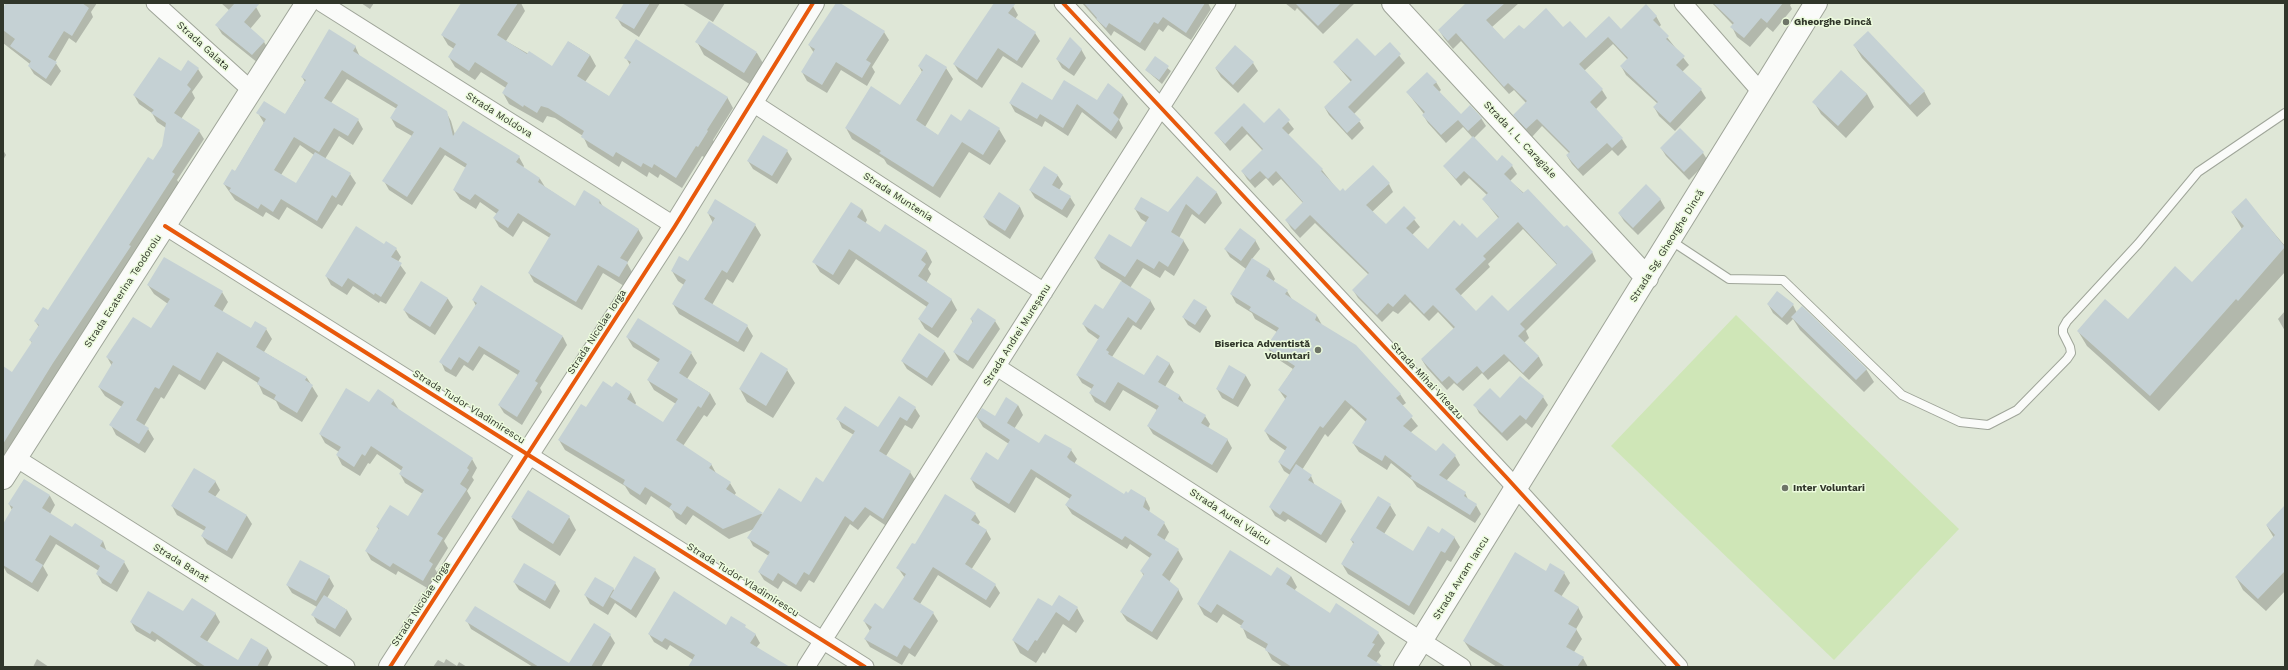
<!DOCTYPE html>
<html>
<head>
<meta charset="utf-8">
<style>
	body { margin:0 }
	#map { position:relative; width:2288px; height:670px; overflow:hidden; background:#dfe7d7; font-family:"Work Sans",sans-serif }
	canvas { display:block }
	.frame { position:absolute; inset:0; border:4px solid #30362a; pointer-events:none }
</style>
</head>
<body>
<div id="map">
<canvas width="2288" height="670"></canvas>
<div class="frame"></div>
</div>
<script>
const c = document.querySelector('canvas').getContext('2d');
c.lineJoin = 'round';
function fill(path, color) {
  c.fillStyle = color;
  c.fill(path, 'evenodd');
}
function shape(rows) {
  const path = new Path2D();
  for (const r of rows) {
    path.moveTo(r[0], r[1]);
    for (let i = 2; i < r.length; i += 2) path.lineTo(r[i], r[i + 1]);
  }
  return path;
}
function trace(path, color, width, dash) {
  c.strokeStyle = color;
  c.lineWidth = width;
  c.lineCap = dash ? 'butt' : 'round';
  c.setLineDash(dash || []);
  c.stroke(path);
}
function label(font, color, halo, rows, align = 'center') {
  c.font = font + ' "Work Sans",sans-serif';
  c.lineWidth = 3;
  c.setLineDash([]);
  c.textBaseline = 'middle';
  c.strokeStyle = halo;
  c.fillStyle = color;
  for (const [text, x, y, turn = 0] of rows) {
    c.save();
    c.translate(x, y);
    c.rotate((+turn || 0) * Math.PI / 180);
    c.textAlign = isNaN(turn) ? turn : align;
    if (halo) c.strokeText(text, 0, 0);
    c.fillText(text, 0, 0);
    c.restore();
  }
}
fill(shape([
	[1736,315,1959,529,1834,660,1611,446]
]), '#cfe6b7');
fill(shape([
	[5,3,97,3,91,12,93,17,76,43,69,38,55,62,61,71,51,86,34,74,29,66,30,64,3,43,3,10,7,4],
	[221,3,251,3,256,7,261,16,250,29,264,42,269,50,258,63,222,34,217,26,230,11],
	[361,3,374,3,370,9],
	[463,3,521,3,525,11,506,41,553,68,569,42,590,55,596,66,585,82,610,97,630,65,626,58,727,97,733,108,713,140,714,142,704,157,702,156,682,188,660,174,658,178,649,172,647,177,622,161,619,167,588,147,583,136,555,118,547,116,543,123,509,104,503,93,506,88,481,72,475,80,455,67,449,57,454,49,448,45,442,35],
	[625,3,660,3,639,37,622,26,617,18],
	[682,3,725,3,713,22],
	[837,3,884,32,889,40,872,67,875,72,867,86,841,70,827,93,807,81,802,72,814,53,809,45],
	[996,3,1008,3,1013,6,1018,15,1015,19,1035,33,1040,41,1022,68,1003,56,982,88,959,72,954,64],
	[1082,3,1208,3,1211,9,1191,40,1168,25,1163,32,1159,29,1145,51,1114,31,1111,36],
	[1285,3,1355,3,1323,34,1297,8,1295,11],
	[1470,3,1519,3,1492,27,1504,40,1524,31,1563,29,1586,39,1621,30,1656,16,1661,25,1659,27,1689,65,1682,72,1701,90,1706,98,1675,131,1659,116,1654,107,1658,104,1626,75,1621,66,1628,60,1613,44,1584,71,1602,90,1607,98,1595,110,1622,139,1627,147,1618,156,1612,150,1583,176,1572,164,1567,156,1569,153,1542,126,1532,137,1519,123,1514,115,1526,103,1514,90,1509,94,1461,41,1453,49,1444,38,1439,30],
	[1712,3,1792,3,1790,5,1792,9,1773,32,1767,27,1750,47,1737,37,1732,27,1733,25],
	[697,42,757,53,764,65,751,85,704,55],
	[1390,44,1405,63,1354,114,1364,128,1352,140,1329,115,1325,108,1351,82,1334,62,1375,58],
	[1854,45,1924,91,1931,104,1917,117,1862,58],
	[355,46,360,57,446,112,451,121,455,135,519,157,524,166,523,168,540,179,545,187,575,207,600,201,603,207,638,229,643,238,627,263,632,272,624,286,603,273,582,310,534,282,529,273,550,238,523,221,513,237,499,227,494,218,497,214,480,202,476,209,460,199,454,190,466,168,445,155,412,205,389,190,384,181,412,136,396,127,391,118,397,109,347,79,331,103,358,120,363,129,353,145,339,136,325,159,350,174,356,183,342,206,338,204,322,229,287,207,279,220,266,212,263,217,235,200,224,184,235,172,264,123,258,113,285,115,305,82,302,77],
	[300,145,314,155,296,185,281,175],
	[1081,49,1086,58,1074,76,1062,68,1057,59],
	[1155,58,1171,71,1162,84,1146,70],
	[1253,63,1258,71,1238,93,1221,77,1216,69],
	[919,66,946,68,953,79,925,127,939,136,962,122,999,129,1006,141,990,165,969,152,940,198,887,164,884,159,852,139,846,128,900,106,922,72],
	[198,69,203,77,192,92,195,98,181,119,199,131,204,139,177,180,179,183,3,459,3,375,13,374,32,343,30,340,39,327,35,321,48,311,163,147,166,128,157,122,152,113,139,104,134,95,181,73],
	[1841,71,1867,94,1874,107,1846,138,1821,114,1814,102],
	[1436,82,1441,90,1439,92,1461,115,1481,118,1486,126,1474,138,1497,162,1512,166,1517,174,1510,181,1592,252,1596,261,1526,331,1529,338,1524,343,1539,357,1543,365,1529,380,1509,361,1488,380,1482,373,1463,391,1454,383,1447,390,1427,368,1422,360,1454,329,1438,312,1429,321,1410,302,1398,314,1393,311,1382,322,1358,298,1353,290,1369,275,1315,223,1300,238,1291,228,1286,220,1303,203,1281,179,1273,186,1266,178,1255,188,1247,179,1242,171,1263,151,1247,134,1230,151,1215,133,1244,104,1264,124,1279,110,1294,129,1288,135,1322,170,1340,193,1389,184,1393,192,1372,212,1386,225,1404,207,1420,227,1412,235,1428,251,1460,227,1477,239,1499,219,1483,199,1487,195,1469,178,1461,186,1444,166,1473,138,1463,127,1446,143,1428,123,1423,115,1424,114,1407,92],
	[1523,229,1557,265,1508,313,1476,312,1460,296,1490,267,1488,264],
	[1108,84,1123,96,1128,104,1119,120,1123,128,1116,139,1082,112,1068,136,1045,121,1042,127,1015,112,1010,103,1097,102],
	[1661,148,1703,153,1708,161,1689,180,1666,156],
	[3,150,6,155,3,160],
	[787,151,792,159,777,184,753,169,748,161],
	[1044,167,1058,176,1063,184,1059,190,1070,197,1075,205,1067,218,1035,198,1030,190],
	[1197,178,1217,193,1222,203,1205,224,1192,214,1179,238,1183,240,1189,250,1174,276,1165,270,1160,278,1143,268,1130,288,1150,300,1155,309,1141,330,1133,325,1112,357,1144,377,1169,363,1174,372,1165,387,1180,396,1184,403,1205,416,1210,424,1208,428,1227,439,1232,448,1217,473,1153,434,1148,426,1157,410,1123,390,1110,411,1095,402,1090,393,1092,389,1082,383,1077,375,1099,340,1088,332,1083,324,1103,310,1122,281,1101,268,1095,258,1132,249,1147,223,1141,219,1135,209,1169,213],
	[999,194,1020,207,1024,216,1010,239,989,225,984,217],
	[1660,199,1665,208,1638,235,1624,221,1619,213],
	[2246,200,2285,246,2285,272,2159,411,2087,346,2078,331,2128,320,2192,283,2242,229,2232,212],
	[862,209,867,220,865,224,880,234,927,252,932,262,928,269,931,274,926,283,951,299,957,310,938,338,925,329,919,319,927,307,856,259,839,285,820,272,814,262],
	[708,213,755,225,761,235,733,283,727,279,712,305,747,326,753,336,744,352,679,314,673,304,684,285,678,281,672,271,688,263,713,223],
	[1255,240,1260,249,1252,259,1270,270,1275,279,1273,282,1287,291,1293,301,1317,316,1322,325,1400,394,1406,403,1402,406,1418,426,1410,433,1436,453,1455,456,1460,465,1446,481,1465,493,1469,501,1476,505,1481,514,1475,523,1417,487,1412,480,1391,463,1387,470,1359,452,1353,443,1366,422,1351,408,1328,437,1325,434,1302,470,1311,476,1315,486,1341,502,1346,511,1326,543,1288,519,1285,522,1275,516,1270,507,1290,475,1284,471,1279,462,1286,451,1270,440,1265,431,1286,400,1279,390,1293,369,1273,356,1267,347,1277,332,1255,319,1252,313,1236,303,1231,294,1246,269,1230,257,1225,249],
	[384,245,396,249,401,257,398,262,406,273,386,304,380,301,379,303,353,286,347,295,331,285,326,276],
	[421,282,448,299,453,307,435,335,409,318,404,310],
	[148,285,222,292,228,302,222,312,251,329,255,322,266,329,272,339,264,352,307,378,318,396,302,422,280,409,276,401,263,394,258,383,223,361,205,390,179,374,164,399,161,397,144,426,148,429,154,439,145,453,116,435,111,425,122,407,105,396,99,387,112,366,107,357,151,329,168,304,154,294],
	[473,300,563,337,567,345,540,388,542,392,522,425,504,413,499,405,518,375,484,354,473,371,464,365,456,377,445,371,441,362,476,306],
	[1768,304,1793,305,1797,313,1866,369,1874,382,1864,392,1800,330,1793,319,1787,325,1773,313],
	[1206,308,1211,316,1200,333,1188,325,1183,317],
	[2285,311,2285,331,2278,319],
	[971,319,995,321,1000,329,973,369,959,360,954,352,973,323],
	[919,335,945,352,950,360,932,386,907,369,902,361],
	[627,337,691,353,697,363,687,379,710,393,716,404,707,417,704,415,683,446,711,464,717,475,730,483,736,493,734,496,763,515,801,504,824,483,854,435,842,428,838,419,879,429,915,408,920,416,912,429,905,425,886,456,910,472,915,480,888,527,870,515,858,530,850,524,814,583,809,580,801,592,783,581,778,589,764,580,759,572,769,556,753,546,749,538,754,529,729,539,693,515,686,525,676,518,672,510,651,496,646,505,630,494,625,486,565,450,559,440,587,409,613,389,616,383,631,393,636,403,635,405,663,423,676,404,654,390,648,380,659,363,633,347],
	[1229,367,1246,376,1251,385,1238,407,1222,398,1217,389],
	[787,370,795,383,773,418,747,402,740,389],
	[1543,397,1548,405,1532,428,1526,423,1507,441,1479,413,1475,405,1500,399],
	[393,400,399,410,472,459,477,468,472,477,474,480,467,491,471,498,444,541,448,548,435,569,438,574,429,589,398,571,396,575,371,560,366,551,379,530,377,527,409,518,423,494,405,483,400,474,402,471,377,454,370,464,368,463,360,476,342,465,337,455,339,452,325,443,320,434,370,404],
	[1018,405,1023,415,1014,429,1039,444,1071,450,1077,459,1074,464,1124,496,1145,498,1150,508,1149,513,1164,523,1169,532,1164,541,1178,550,1183,559,1169,582,1178,589,1183,599,1157,640,1127,621,1121,612,1144,576,1141,571,1150,558,1130,544,1127,549,1072,514,1066,505,1070,499,1036,477,1015,513,976,488,971,479,998,461,1009,444,983,427,977,417,995,417],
	[24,480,50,496,55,505,50,514,73,529,103,541,107,552,124,562,129,571,117,592,102,583,97,574,99,571,56,544,43,566,48,575,38,592,7,573,3,566,3,527,12,510,9,504],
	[215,481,220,490,215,497,247,516,252,524,232,559,207,544,202,536,205,531,177,515,172,506],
	[1390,505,1396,515,1384,534,1413,553,1439,534,1454,537,1460,547,1451,562,1447,560,1414,615,1348,574,1342,564,1354,545,1351,540],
	[2285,507,2285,591,2266,611,2243,590,2236,577,2274,538,2267,526],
	[975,514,980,522,978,525,986,530,991,539,971,570,995,585,1000,593,990,608,938,575,920,604,933,613,938,621,915,657,909,653,902,665,870,647,865,639,870,631,864,621,884,610,905,578,898,568,915,546],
	[569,517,576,530,560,556,519,530,512,518],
	[655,570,660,578,636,618,615,603,608,615,590,604,585,595,613,589,615,591],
	[1546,572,1564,573,1570,583,1561,597,1578,607,1583,617,1576,629,1582,639,1574,652,1583,658,1588,667,1497,667,1470,650,1464,641],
	[1291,576,1297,587,1294,591,1330,615,1378,633,1385,643,1379,652,1381,656,1375,664,1377,667,1283,667,1272,660,1266,649,1247,638,1242,626,1223,614,1217,623,1204,615,1198,604,1271,577],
	[329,577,334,586,327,598,347,610,352,619,340,637,317,623,313,615,317,607,292,593,287,585],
	[514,582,555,583,560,591,550,609,519,590],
	[1052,608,1077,608,1084,621,1076,633,1063,624,1045,654,1043,652,1036,663,1020,653,1013,640],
	[184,613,215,613,220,622,207,642,239,662,252,640,268,649,272,657,267,667,198,667,157,639,155,642,136,631,131,622],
	[467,621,570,664,610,635,615,643,601,667,533,667,471,629],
	[649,634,755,634,760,643,756,648,785,667,691,667,693,660,670,645,667,650,654,642],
	[37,659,49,667,33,667],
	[446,659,457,666,459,662,467,667,433,667,438,660,444,663]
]), '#0003');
fill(shape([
	[6,3,82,3,89,8,72,36,64,31,48,57,57,62,46,79,28,66,31,61,10,46,15,39,3,30,3,8],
	[235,3,260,3,244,22,265,41,252,55,215,25],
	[461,3,518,3,497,35,527,54,529,51,552,66,568,41,590,55,577,76,609,96,631,62,624,58,636,39,728,97,707,130,708,131,698,147,696,146,676,178,654,164,652,168,643,163,641,167,616,152,613,157,581,137,584,131,548,108,541,106,537,113,524,105,523,107,502,93,508,83,475,62,469,71,448,57,456,44,441,35],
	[624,3,650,3,634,29,615,18],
	[836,3,840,3,885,31,866,60,871,63,862,78,836,62,822,85,801,72,815,49,808,45],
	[994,3,1016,3,1008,13,1036,32,1017,61,998,48,977,80,953,64],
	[1084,3,1205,3,1186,33,1163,17,1158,24,1154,22,1140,43,1109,23,1106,28,1096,19,1097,18],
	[1295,3,1341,3,1318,26],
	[1466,3,1505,3,1486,20,1504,39,1519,25,1524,29,1546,8,1563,27,1570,21,1586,38,1609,16,1621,29,1646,4,1657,16,1653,20,1669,36,1666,39,1685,56,1676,65,1702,89,1670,123,1653,107,1658,102,1620,66,1628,58,1608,37,1579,64,1603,89,1590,102,1623,138,1612,148,1607,143,1578,169,1566,155,1570,152,1537,119,1526,129,1513,115,1527,101,1508,83,1504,87,1456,33,1448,41,1438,30],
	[1713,3,1783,3,1767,23,1761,18,1744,38,1730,27,1734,23],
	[709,21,757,52,744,73,695,42],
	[329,29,356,46,353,51,447,111,453,136,463,121,520,156,516,162,540,178,538,182,575,206,584,190,600,200,599,203,639,229,620,258,628,262,619,277,598,265,576,302,528,273,551,234,518,213,508,228,493,218,499,210,475,194,470,200,453,190,467,164,440,147,407,197,382,181,414,132,390,118,398,105,342,70,324,98,359,119,348,136,334,128,319,152,294,137,274,170,296,183,315,152,351,173,336,198,332,195,317,221,281,199,273,212,261,204,258,209,229,191,231,188,223,184,232,169,235,171,266,119,256,113,264,101,285,114,306,80,301,77],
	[1868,31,1925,91,1910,105,1853,45],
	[1070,37,1082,49,1069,69,1056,59],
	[1357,38,1375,56,1390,42,1401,54,1348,107,1361,120,1347,133,1324,107,1352,80,1333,62],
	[1235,45,1254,62,1233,85,1215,68],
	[926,54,947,67,916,120,938,135,951,114,961,121,969,109,1000,128,983,155,962,142,933,187,879,153,881,151,845,128,871,86,900,105,923,70,918,66],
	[1155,56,1169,66,1159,80,1145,70],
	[159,57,181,71,188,60,199,68,187,85,191,89,174,113,200,130,172,172,175,174,129,245,131,246,53,363,3,444,3,366,12,372,32,342,29,340,39,325,34,321,43,307,48,310,148,157,153,160,162,146,166,123,151,113,154,110,133,95],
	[1841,70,1867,94,1838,126,1812,102],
	[1427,72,1437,82,1433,85,1461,114,1470,105,1482,118,1468,131,1458,120,1441,135,1422,115,1425,112,1406,92],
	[1064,80,1097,100,1108,83,1123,95,1113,113,1119,119,1111,131,1077,104,1063,128,1040,114,1037,119,1009,103,1022,82,1052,100],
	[1244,103,1264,123,1279,108,1290,120,1282,128,1323,169,1321,171,1340,191,1343,188,1345,191,1373,165,1390,183,1366,205,1386,224,1404,206,1416,218,1406,228,1428,249,1454,220,1460,226,1462,223,1477,238,1499,217,1482,199,1488,193,1464,171,1456,179,1443,166,1473,136,1497,161,1502,155,1513,165,1504,174,1523,193,1528,189,1564,227,1567,225,1593,252,1520,324,1525,329,1518,336,1539,356,1523,373,1504,354,1483,373,1477,366,1457,384,1449,376,1442,382,1421,359,1455,327,1433,305,1424,314,1405,294,1393,307,1388,303,1377,315,1352,290,1369,273,1310,215,1295,230,1285,220,1303,202,1276,171,1268,179,1260,171,1250,180,1241,171,1263,149,1242,126,1225,144,1214,133],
	[1518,222,1557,264,1508,311,1492,295,1476,311,1455,289,1486,259,1483,256],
	[1680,128,1704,152,1684,172,1660,148],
	[763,135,788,150,772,176,747,161],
	[1044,166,1058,175,1052,185,1071,196,1062,210,1029,190],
	[1197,176,1217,192,1199,215,1186,204,1171,232,1184,240,1168,267,1159,261,1154,269,1137,259,1125,277,1094,258,1109,234,1131,247,1149,217,1134,209,1141,197,1168,212],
	[1646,184,1661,199,1633,228,1618,213],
	[999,192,1020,206,1005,231,983,217],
	[2246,198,2285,247,2238,301,2236,299,2150,396,2077,331,2105,299,2128,319,2175,266,2192,282,2244,226,2231,212],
	[715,199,756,224,727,273,722,270,704,299,748,325,738,342,672,304,686,280,671,271,679,256,688,261,715,218,707,213],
	[851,202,862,209,857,217,880,232,885,224,927,251,921,260,926,264,918,276,952,299,932,328,918,319,929,303,849,249,833,275,812,262],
	[356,226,384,244,386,241,397,248,391,257,402,263,381,297,375,293,374,295,348,278,342,287,325,276],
	[1240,228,1256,240,1241,261,1224,249],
	[164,257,223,291,214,306,251,328,255,321,267,328,256,347,307,377,305,380,313,385,297,413,274,399,276,395,257,384,260,378,217,352,200,381,173,365,159,389,155,387,136,420,149,428,139,444,109,425,124,402,98,387,113,362,106,357,133,317,151,328,170,299,147,285],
	[1252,258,1270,269,1266,276,1288,290,1285,294,1317,315,1315,320,1356,345,1401,394,1396,398,1413,416,1403,426,1436,451,1443,443,1456,455,1439,475,1466,492,1464,496,1477,504,1470,515,1410,478,1412,476,1385,455,1382,461,1352,443,1367,419,1345,400,1323,428,1320,426,1290,470,1278,462,1287,447,1264,431,1287,396,1278,390,1295,366,1266,347,1279,328,1249,310,1251,307,1230,294],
	[421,281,448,298,430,327,403,310],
	[1121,281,1151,300,1136,323,1128,317,1106,350,1109,352,1108,354,1144,375,1157,355,1170,363,1158,382,1180,395,1178,399,1206,415,1201,423,1228,439,1212,465,1147,426,1159,406,1118,382,1105,403,1089,393,1094,385,1076,375,1100,336,1082,324,1095,304,1103,309],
	[481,285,563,336,535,381,538,383,517,417,498,405,520,371,479,346,468,363,459,357,451,370,439,362,477,303,472,300],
	[1777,291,1794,304,1782,318,1767,304],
	[1194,299,1207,307,1195,325,1182,317],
	[1802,306,1867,369,1856,380,1791,317],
	[978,308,996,320,968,361,953,352,973,321,970,319],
	[638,318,692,352,679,373,710,393,701,408,698,406,676,440,712,464,709,468,731,482,726,489,763,513,723,529,687,506,681,515,669,508,672,504,645,487,640,495,623,484,625,480,558,440,581,404,586,407,603,381,612,387,616,382,631,392,627,399,663,422,678,399,647,380,660,359,626,337],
	[919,333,945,351,927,378,901,361],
	[761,352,788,369,766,406,739,389],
	[1229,365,1246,375,1233,399,1216,389],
	[1520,376,1544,396,1526,420,1520,415,1502,433,1473,405,1490,388,1500,398],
	[346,388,369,402,378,389,394,400,391,404,473,458,467,468,469,470,460,484,467,489,437,534,443,538,429,561,433,564,423,581,393,563,390,567,365,551,379,528,376,527,390,505,408,516,424,490,399,474,403,467,371,446,365,456,362,454,354,467,336,455,341,447,319,434],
	[899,396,916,407,907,421,900,417,879,451,911,471,883,519,865,507,853,522,845,516,809,575,804,572,796,585,778,573,773,581,758,572,770,552,747,538,779,488,801,502,816,477,823,482,855,431,836,419,845,406,878,427],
	[1006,397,1018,405,1007,423,1039,443,1045,434,1072,449,1067,457,1070,460,1124,494,1126,491,1128,493,1131,489,1146,498,1143,507,1165,522,1157,535,1179,549,1162,575,1179,589,1152,632,1120,612,1144,574,1140,571,1152,554,1125,536,1122,540,1065,505,1072,495,1031,469,1009,504,970,479,986,452,998,460,1010,440,976,417,982,408,995,416],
	[1296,464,1312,475,1308,480,1342,501,1321,535,1283,511,1280,515,1269,507],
	[194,468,216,481,208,492,247,515,227,551,201,536,206,527,171,506],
	[24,479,50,495,42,508,72,527,75,523,103,541,100,546,125,561,111,584,96,574,100,566,50,535,35,560,43,565,32,583,3,565,3,524,13,507,8,504],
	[528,490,570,516,553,544,511,517],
	[945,494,976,513,971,520,987,530,965,564,996,584,986,600,933,567,913,599,934,612,910,649,904,645,897,657,864,639,872,627,863,621,875,603,883,609,906,574,896,568,912,543,915,544],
	[1378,496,1391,504,1376,528,1413,551,1428,526,1439,533,1442,528,1455,537,1445,553,1441,551,1409,606,1341,564,1354,542,1350,540],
	[2285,505,2285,571,2258,599,2235,577,2275,535,2266,525],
	[1230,550,1271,576,1277,567,1291,576,1286,584,1330,613,1336,603,1379,632,1372,643,1375,644,1367,656,1384,667,1292,667,1265,650,1268,644,1240,627,1244,621,1217,604,1211,613,1197,604],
	[1515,552,1546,571,1550,563,1565,572,1554,591,1579,607,1568,624,1577,629,1566,647,1584,657,1577,667,1506,667,1463,641],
	[634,556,656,569,631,610,610,597],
	[300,560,330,576,316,601,286,585],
	[524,563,556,582,545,601,513,582],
	[595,577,614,588,603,607,584,595],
	[148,591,183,611,192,598,216,613,200,637,238,660,251,638,268,648,257,667,206,667,152,631,150,634,130,622],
	[674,591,726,625,731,616,746,625,745,627,756,634,750,643,790,667,688,667,695,655,665,638,662,642,648,634],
	[324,595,347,610,335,629,311,615],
	[1059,595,1078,607,1069,621,1056,612,1037,641,1035,640,1028,651,1012,640,1038,598,1052,606],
	[475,606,569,663,594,623,611,634,591,667,539,667,465,621]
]), '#c5d1d4');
const lane = shape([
	[1670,240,1729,279,1783,280,1902,395,1960,422,1988,425,2017,410,2067,359,2071,353,2070,347,2063,333,2063,328,2067,321,2138,244,2198,172,2285,113]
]);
const street = shape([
	[155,3,251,90],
	[322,3,675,226],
	[1063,3,1507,478,1679,667],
	[1683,3,1761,92],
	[753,103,1044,292],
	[165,226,865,667],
	[997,367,1462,667],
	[16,458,346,667],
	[806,667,1227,3]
]);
const secondary = shape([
	[1393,3,1647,278],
	[3,478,307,3],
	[390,667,675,226,813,3],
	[1405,667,1816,3]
]);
trace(lane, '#9fa599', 10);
trace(street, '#9fa599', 19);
trace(secondary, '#9fa599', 24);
trace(lane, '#fafbf9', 8);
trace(street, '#fafbf9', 17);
trace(secondary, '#fafbf9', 22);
trace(shape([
	[1063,3,1507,478,1679,667],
	[165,226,865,667],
	[390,667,675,226,813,3]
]), '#e8590c', 4);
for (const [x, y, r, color] of [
	[1786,22,4,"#6d7467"],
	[1318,350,4,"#6d7467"],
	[1785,488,4,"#6d7467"]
]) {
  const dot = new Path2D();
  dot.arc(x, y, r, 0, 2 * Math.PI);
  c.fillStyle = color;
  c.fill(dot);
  trace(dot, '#ecfbdd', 1.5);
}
label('bold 10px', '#30362a', '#ecfbdd', [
	["Gheorghe Dincă",1794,22],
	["Biserica Adventistă",1310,344,"right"],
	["Voluntari",1310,356,"right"],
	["Inter Voluntari",1793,488]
], 'left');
label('10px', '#30362a', '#ecfbdd', [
	["Strada Galata",203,46,42],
	["Strada Moldova",499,115,32],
	["Strada I. L. Caragiale",1520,140,47],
	["Strada Muntenia",898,197,33],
	["Strada Sg. Gheorghe Dincă",1667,246,-58],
	["Strada Ecaterina Teodoroiu",123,291,-57],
	["Strada Nicolae Iorga",597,332,-57],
	["Strada Andrei Mureșanu",1017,335,-58],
	["Strada Mihai Viteazu",1427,381,47],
	["Strada Tudor Vladimirescu",469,407,32],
	["Strada Aurel Vlaicu",1230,517,33],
	["Strada Banat",181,563,32],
	["Strada Avram Iancu",1461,578,-58],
	["Strada Tudor Vladimirescu",743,580,32],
	["Strada Nicolae Iorga",421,604,-57]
]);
</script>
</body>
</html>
